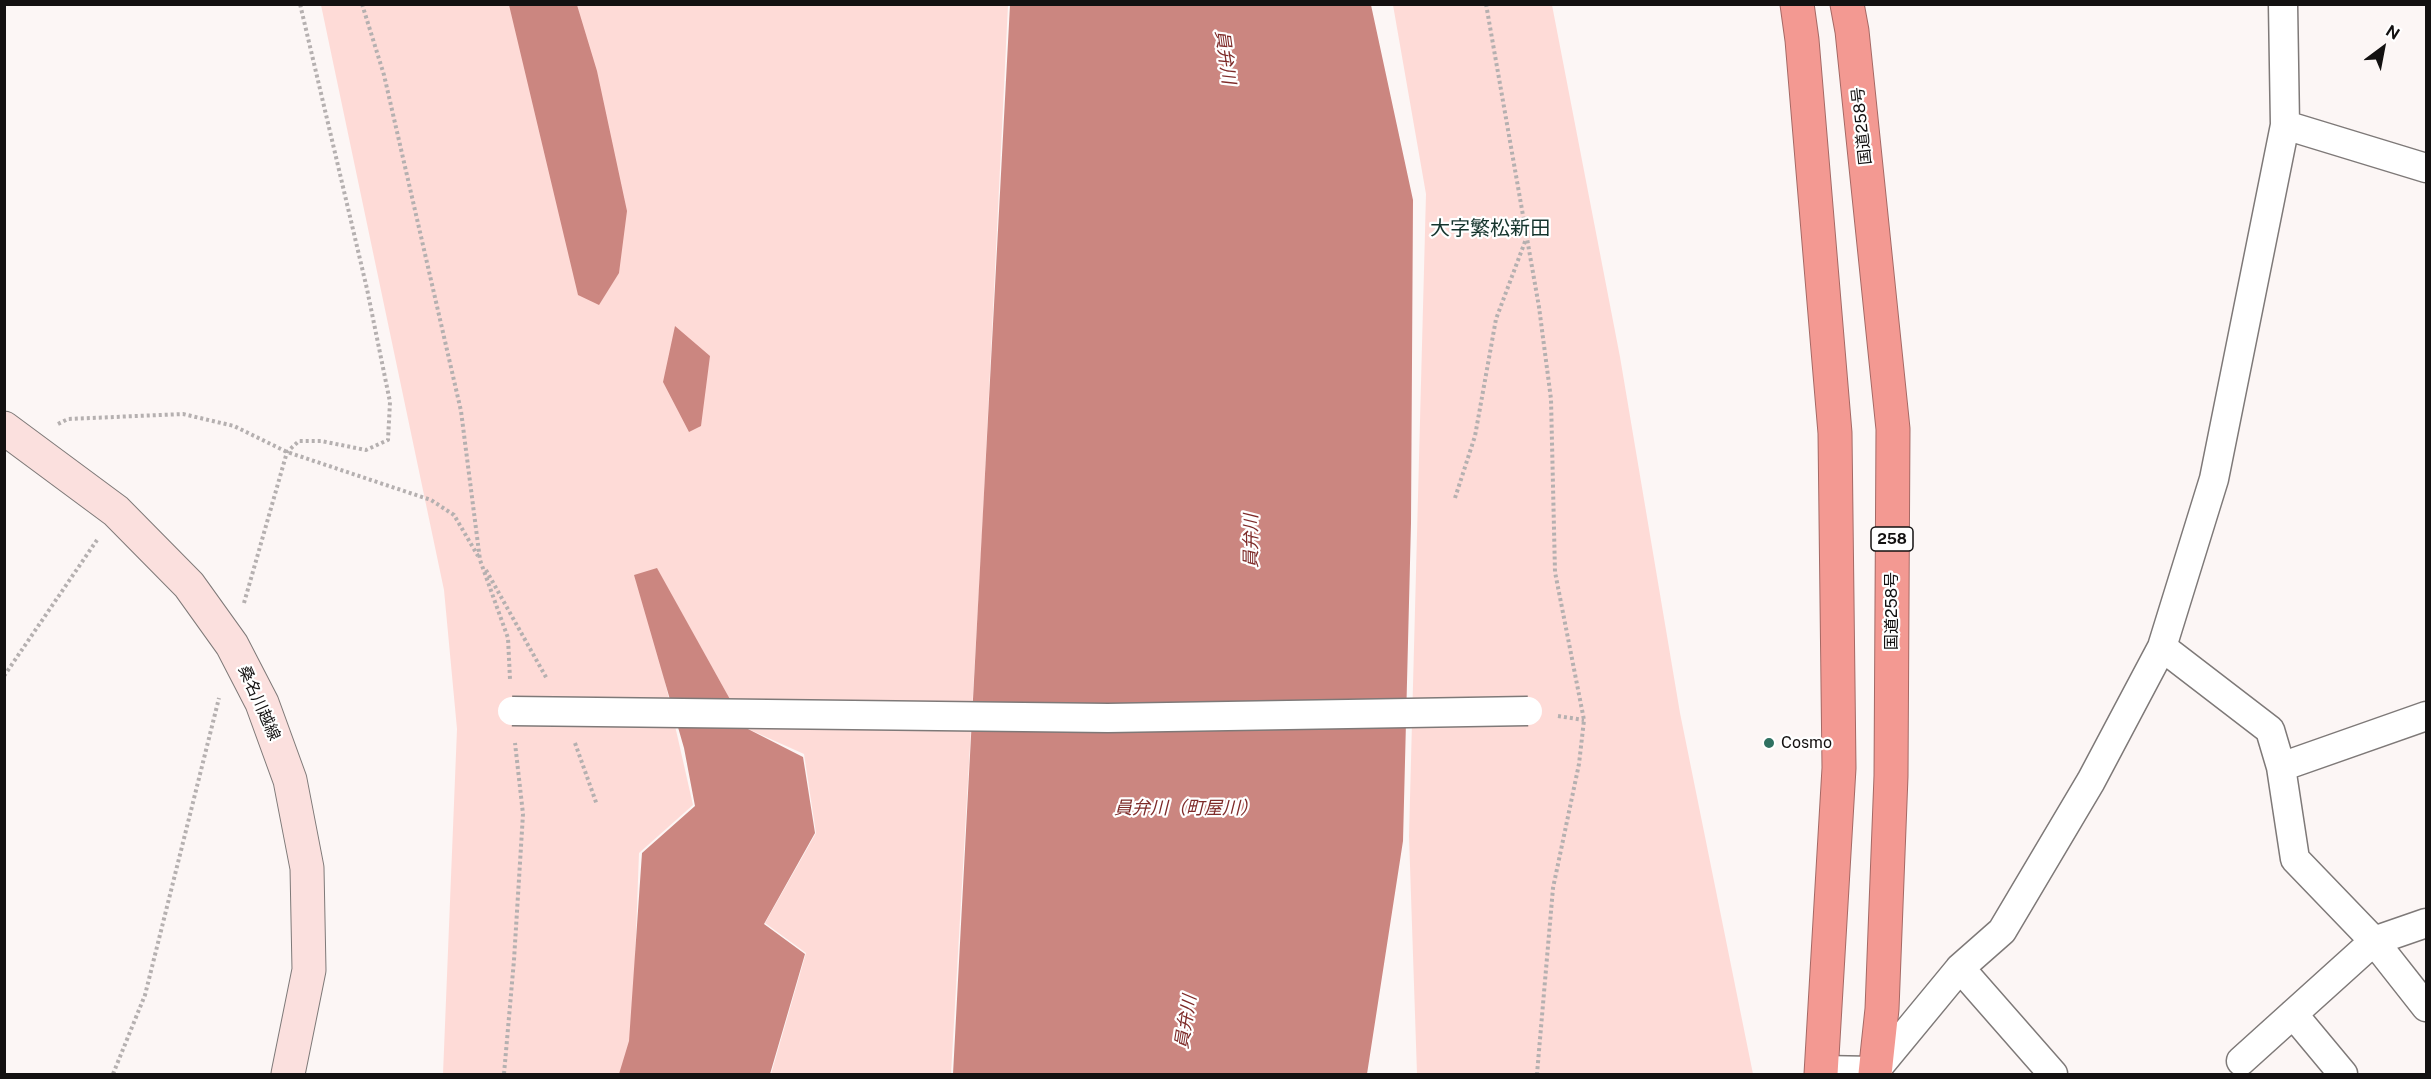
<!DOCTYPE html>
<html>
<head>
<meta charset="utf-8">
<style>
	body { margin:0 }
	#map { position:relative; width:2431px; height:1079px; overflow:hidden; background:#fcf6f5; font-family:"Public Sans",sans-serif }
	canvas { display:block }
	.frame { position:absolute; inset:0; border:6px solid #131111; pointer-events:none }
	.north { position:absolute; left:2353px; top:18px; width:60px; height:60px; -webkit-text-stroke:4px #fff; paint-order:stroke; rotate:32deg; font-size:16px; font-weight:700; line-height:24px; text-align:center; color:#131111 }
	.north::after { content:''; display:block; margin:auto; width:21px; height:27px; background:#131111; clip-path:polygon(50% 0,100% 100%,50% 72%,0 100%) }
</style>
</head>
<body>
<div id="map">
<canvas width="2431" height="1079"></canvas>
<div class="frame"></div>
<div class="north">N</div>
</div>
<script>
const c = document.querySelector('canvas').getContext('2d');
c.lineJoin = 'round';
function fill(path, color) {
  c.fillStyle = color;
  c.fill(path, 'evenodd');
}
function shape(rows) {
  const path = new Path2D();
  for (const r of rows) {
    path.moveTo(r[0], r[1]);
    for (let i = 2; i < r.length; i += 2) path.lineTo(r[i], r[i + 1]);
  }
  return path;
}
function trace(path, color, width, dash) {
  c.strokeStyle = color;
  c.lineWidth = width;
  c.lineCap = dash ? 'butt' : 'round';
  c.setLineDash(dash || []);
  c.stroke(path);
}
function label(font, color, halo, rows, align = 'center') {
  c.font = font + ' "Public Sans","Noto Sans JP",sans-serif';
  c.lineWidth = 4.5;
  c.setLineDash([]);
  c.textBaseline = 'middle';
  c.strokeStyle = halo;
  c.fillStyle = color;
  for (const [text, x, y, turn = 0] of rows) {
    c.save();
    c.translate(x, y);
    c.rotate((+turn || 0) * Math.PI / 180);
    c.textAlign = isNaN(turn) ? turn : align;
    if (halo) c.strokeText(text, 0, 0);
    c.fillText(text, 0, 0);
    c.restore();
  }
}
fill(shape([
	[321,5,1008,5,981,555,951,1074,771,1074,806,953,765,923,816,833,804,754,746,728,657,569,661,664,693,805,639,853,632,1042,621,1074,443,1074,457,729,444,590],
	[1393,5,1552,5,1620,357,1680,713,1753,1074,1417,1074,1409,836,1426,194]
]), '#fedbd7');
fill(shape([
	[509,5,577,5,597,71,627,211,619,273,599,305,578,295],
	[1010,5,1371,5,1413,200,1411,523,1403,841,1367,1074,953,1074],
	[675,326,710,356,701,426,689,432,663,382],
	[657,568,746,728,803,757,815,833,764,924,805,954,770,1074,619,1074,629,1041,642,853,695,806,684,748,634,575]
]), '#cb8680');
const street = shape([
	[2285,125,2426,168],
	[2162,647,2270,730,2281,767,2295,859,2374,941,2426,923],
	[2281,767,2426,716],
	[1960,968,2053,1074],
	[2293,1014,2343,1074],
	[2241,1061,2374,941,2426,1007],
	[1821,1070,1875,1071,1960,968,2002,931,2091,781,2162,647,2214,479,2285,125,2283,4]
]);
const secondary = shape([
	[4,428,116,511,189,585,232,645,262,703,290,780,307,868,309,970,288,1074]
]);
const highway = shape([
	[1797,4,1802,40,1835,433,1839,768,1821,1074],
	[1847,4,1852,31,1893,429,1891,776,1882,1009,1875,1074]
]);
trace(street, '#7e7978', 31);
trace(secondary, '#7e7978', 35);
trace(highway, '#a56965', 35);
trace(shape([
	[362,4,384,75,461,411,480,560,508,638,510,679],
	[1486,4,1539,307,1551,399,1555,572,1584,720,1579,764,1553,888,1537,1074],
	[58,424,68,419,183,414,234,426,287,452,431,500,454,515,478,556],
	[1455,498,1475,436,1496,319,1526,239],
	[486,570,547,679],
	[244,603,287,452,299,441,321,441,366,450,388,440,390,402,367,289,300,4],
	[4,676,97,540],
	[1558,716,1584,720],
	[575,743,597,805],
	[113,1074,145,995,219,698],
	[504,1074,514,960,523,814,515,743]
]), '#b5b0b0', 4, [3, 3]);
trace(street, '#fff', 28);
trace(secondary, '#fbe0de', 33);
trace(highway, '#f39992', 33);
const streetBridge = shape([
	[512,711,1108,718,1528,711]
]);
trace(streetBridge, '#7e7978', 31, []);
trace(streetBridge, '#fff', 28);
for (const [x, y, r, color] of [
	[1769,743,6,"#2f7161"]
]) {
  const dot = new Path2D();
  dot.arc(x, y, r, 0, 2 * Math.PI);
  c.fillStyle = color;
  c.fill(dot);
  trace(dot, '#fff', 2);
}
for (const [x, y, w] of [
	[1892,539,42]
]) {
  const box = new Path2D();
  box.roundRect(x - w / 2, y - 12, w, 24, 4.5);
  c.fillStyle = '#fff';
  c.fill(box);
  trace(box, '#131111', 1.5);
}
label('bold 15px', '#131111', null, [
	["258",1892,539]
]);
label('16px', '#131111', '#fff', [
	["国道258号",1862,126,-96],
	["国道258号",1892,611,-90],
	["桑名川越線",259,703,66]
]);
label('16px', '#131111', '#fff', [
	["Cosmo",1781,743]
], 'left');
label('italic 18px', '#7e2b29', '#fff', [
	["員弁川",1225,57,82],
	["員弁川",1251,541,-90],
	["員弁川（町屋川）",1186,808],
	["員弁川",1186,1022,-81]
]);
label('20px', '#15342d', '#fff', [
	["大字繁松新田",1490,229]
]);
</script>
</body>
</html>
